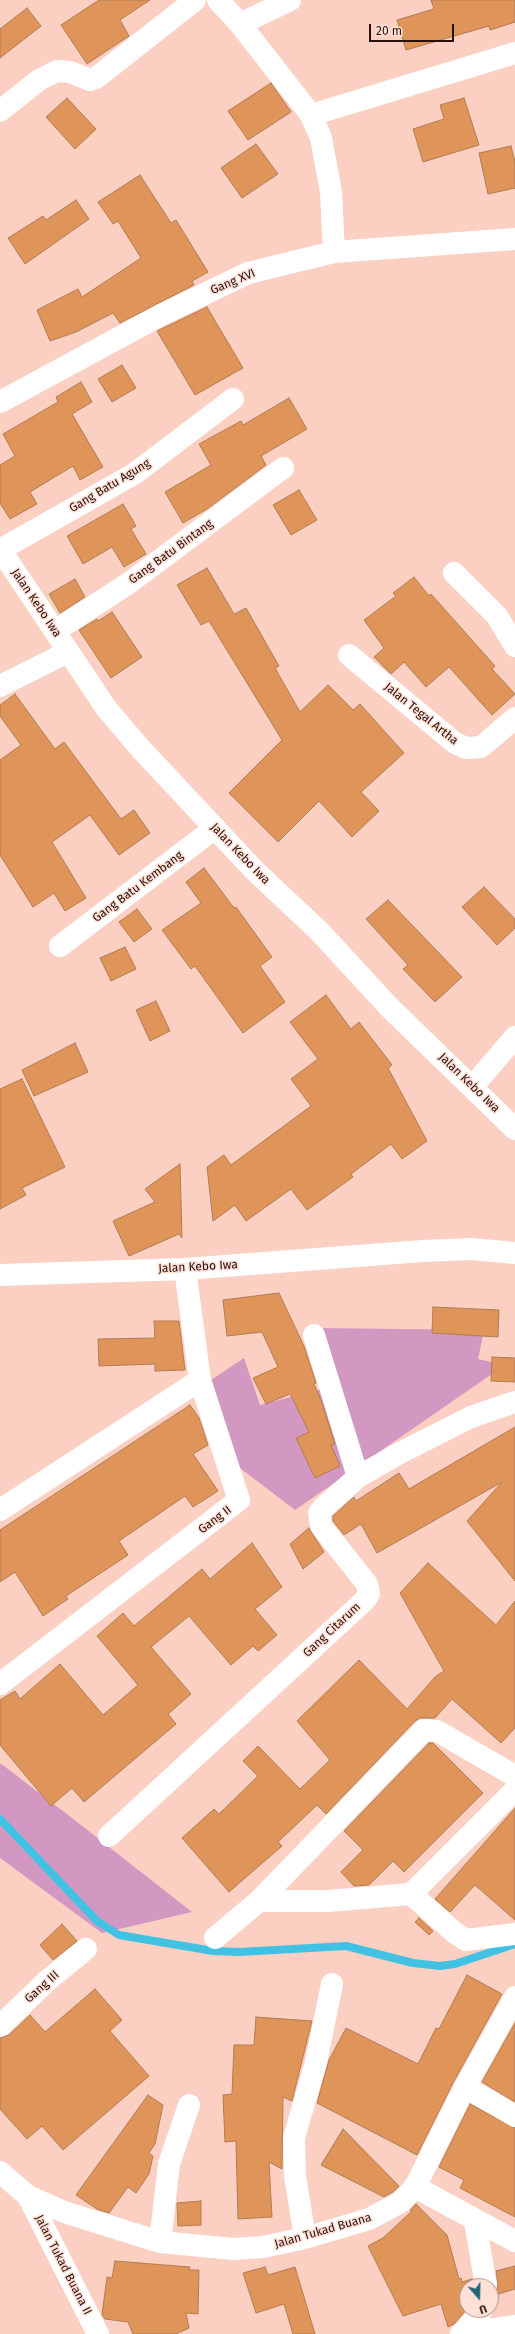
<!DOCTYPE html>
<html>
<head>
<meta charset="utf-8">
<style>
	body { margin:0 }
	#map { position:relative; width:515px; height:2334px; overflow:hidden; background:#fbcfc2; font-family:"Fira Sans",sans-serif }
	canvas { display:block }
	.north { position:absolute; left:459px; top:2278px; width:40px; height:40px; box-sizing:border-box; background:#fee0d7; border:1px solid #a98d85; border-radius:50%; rotate:160deg; font-size:11px; font-weight:700; line-height:16px; text-align:center; color:#291009 }
	.north::after { content:''; display:block; margin:auto; width:14px; height:18px; background:#206576; clip-path:polygon(50% 0,100% 100%,50% 72%,0 100%) }
	.scale { position:absolute; left:369px; top:24px; width:85px; height:18px; box-sizing:border-box; border:2px solid #291009; border-top:0; padding-left:5px; font-size:12px; line-height:14px; white-space:nowrap; color:#291009; -webkit-text-stroke:3px #fee0d7; paint-order:stroke }
</style>
</head>
<body>
<div id="map">
<canvas width="515" height="2334"></canvas>
<div class="north">U</div>
<div class="scale">20 m</div>
</div>
<script>
const c = document.querySelector('canvas').getContext('2d');
c.lineJoin = 'round';
function fill(path, color) {
  c.fillStyle = color;
  c.fill(path, 'evenodd');
}
function shape(rows) {
  const path = new Path2D();
  for (const r of rows) {
    path.moveTo(r[0], r[1]);
    for (let i = 2; i < r.length; i += 2) path.lineTo(r[i], r[i + 1]);
  }
  return path;
}
function trace(path, color, width, dash) {
  c.strokeStyle = color;
  c.lineWidth = width;
  c.lineCap = dash ? 'butt' : 'round';
  c.setLineDash(dash || []);
  c.stroke(path);
}
function label(font, color, halo, rows, align = 'center') {
  c.font = font + ' "Fira Sans",sans-serif';
  c.lineWidth = 3;
  c.setLineDash([]);
  c.textBaseline = 'middle';
  c.strokeStyle = halo;
  c.fillStyle = color;
  for (const [text, x, y, turn = 0] of rows) {
    c.save();
    c.translate(x, y);
    c.rotate((+turn || 0) * Math.PI / 180);
    c.textAlign = isNaN(turn) ? turn : align;
    if (halo) c.strokeText(text, 0, 0);
    c.fillText(text, 0, 0);
    c.restore();
  }
}
fill(shape([
	[317,1328,484,1330,478,1359,505,1365,295,1510,240,1468,205,1384,244,1358,260,1405,337,1385],
	[0,1763,72,1818,192,1912,102,1933,0,1858]
]), '#d398c1');
trace(shape([
	[0,1819,97,1921,119,1935,213,1951,239,1952,346,1946,413,1963,440,1966,455,1964,515,1944]
]), '#42c2e2', 8);
const building = shape([
	[99,0,150,0,120,20,129,36,87,64,61,25,99,0],
	[431,0,515,0,515,22,490,30,489,26,406,50,397,20,434,9,431,0],
	[27,8,41,26,0,58,0,29,27,8],
	[271,83,291,112,248,140,228,111,271,83],
	[67,98,96,129,75,149,46,117,67,98],
	[464,98,479,145,423,162,413,129,444,119,440,105,464,98],
	[256,144,278,174,242,198,221,168,256,144],
	[511,146,515,162,515,188,488,194,479,153,511,146],
	[140,175,171,223,176,220,208,272,192,281,194,285,120,323,113,313,76,332,50,341,37,310,78,289,82,297,141,258,118,221,113,224,98,202,140,175],
	[76,200,89,219,25,264,8,238,43,216,46,220,76,200],
	[207,307,243,368,195,395,157,331,207,307],
	[122,365,136,388,112,402,98,379,122,365],
	[81,382,92,402,72,414,103,467,80,480,73,466,30,492,37,504,10,519,0,503,0,465,15,456,3,434,58,402,56,397,81,382],
	[289,398,307,429,261,456,266,465,207,509,183,523,165,492,211,465,199,444,241,421,243,425,289,398],
	[299,490,317,520,291,535,273,505,299,490],
	[123,504,136,526,131,529,146,554,124,567,112,547,83,564,67,536,123,504],
	[207,568,234,614,246,608,279,666,275,668,300,712,328,685,353,710,360,704,404,753,361,792,379,811,352,837,319,801,278,842,229,793,282,740,209,621,201,625,177,585,207,568],
	[414,577,429,596,431,594,495,666,492,669,515,694,492,715,449,667,426,687,404,662,391,674,374,657,384,648,364,620,396,596,393,593,414,577],
	[75,579,85,597,60,613,49,594,75,579],
	[112,612,142,657,111,678,79,630,97,619,98,621,112,612],
	[15,694,55,749,64,742,121,819,134,810,150,833,119,855,90,815,52,842,86,898,65,911,54,893,33,907,0,855,0,760,21,745,0,716,0,705,15,694],
	[204,868,234,908,236,907,272,957,260,966,285,1002,243,1033,195,966,191,969,162,930,201,903,186,882,204,868],
	[484,887,515,919,515,928,497,945,462,907,484,887],
	[388,900,462,977,435,1002,403,969,408,965,366,919,388,900],
	[137,909,152,929,134,942,119,922,137,909],
	[125,947,136,969,111,981,100,958,125,947],
	[326,995,351,1029,359,1022,392,1065,388,1068,427,1141,402,1159,391,1144,351,1174,353,1177,307,1210,291,1189,246,1221,235,1205,213,1221,207,1167,224,1155,231,1165,311,1106,291,1079,318,1059,290,1022,326,995],
	[156,1001,170,1031,150,1041,136,1010,156,1001],
	[75,1043,88,1072,34,1096,22,1070,75,1043],
	[22,1079,65,1167,22,1188,26,1195,0,1209,0,1089,22,1079],
	[180,1164,182,1238,179,1234,129,1256,113,1221,155,1202,145,1189,180,1164],
	[279,1293,304,1346,316,1383,314,1384,321,1400,335,1444,331,1445,340,1466,315,1478,296,1438,309,1432,290,1394,266,1404,253,1378,278,1367,262,1332,227,1336,223,1300,279,1293],
	[433,1307,499,1310,498,1337,432,1333,433,1307],
	[154,1321,179,1321,185,1370,155,1371,155,1364,99,1366,98,1339,155,1338,154,1321],
	[492,1357,515,1358,515,1382,491,1381,492,1357],
	[190,1405,199,1418,208,1445,193,1454,218,1491,193,1507,185,1496,119,1541,128,1555,66,1596,68,1599,43,1616,15,1572,0,1582,0,1530,190,1405],
	[515,1427,515,1581,467,1521,502,1482,377,1553,361,1524,344,1535,333,1521,333,1516,354,1497,356,1501,399,1473,409,1489,515,1427],
	[309,1528,324,1552,303,1569,290,1544,309,1528],
	[252,1543,282,1587,255,1609,277,1635,258,1651,253,1646,231,1665,189,1616,151,1647,191,1694,168,1714,176,1724,84,1802,72,1788,51,1806,0,1745,0,1700,15,1691,20,1699,60,1664,103,1715,138,1685,97,1636,123,1613,134,1626,202,1569,210,1579,252,1543],
	[428,1563,496,1625,515,1601,515,1728,501,1743,452,1699,435,1718,420,1718,415,1721,326,1814,317,1805,278,1842,282,1846,229,1892,182,1838,214,1809,219,1814,258,1776,243,1761,258,1746,300,1789,330,1760,297,1721,359,1660,407,1709,435,1677,444,1671,400,1593,428,1563],
	[429,1743,433,1743,483,1793,404,1872,393,1861,369,1885,354,1886,341,1872,363,1850,344,1831,429,1743],
	[515,1808,515,1920,475,1885,450,1912,435,1899,515,1808],
	[419,1918,433,1931,429,1935,415,1922,419,1918],
	[62,1924,77,1941,53,1960,40,1945,62,1924],
	[467,1975,502,1994,454,2081,417,2155,317,2103,329,2060,346,2028,418,2064,436,2028,439,2029,467,1975],
	[95,1989,122,2020,110,2031,149,2076,63,2150,42,2126,27,2139,0,2109,0,2038,9,2035,30,2015,45,2032,95,1989],
	[256,2017,312,2021,292,2101,283,2097,282,2169,269,2162,272,2217,238,2219,236,2141,225,2142,223,2095,232,2094,234,2045,254,2045,256,2017],
	[515,2023,515,2102,482,2082,515,2023],
	[148,2095,163,2105,155,2144,149,2153,153,2156,149,2174,136,2193,128,2187,109,2213,97,2209,76,2195,148,2095],
	[470,2104,515,2128,515,2217,460,2188,464,2180,439,2167,470,2104],
	[343,2129,399,2186,393,2192,384,2197,321,2165,343,2129],
	[201,2201,201,2225,178,2226,177,2203,201,2201],
	[416,2204,447,2235,459,2279,461,2278,462,2282,472,2279,473,2286,467,2286,467,2303,465,2304,467,2309,454,2324,448,2327,441,2304,403,2316,368,2246,383,2238,412,2211,410,2210,416,2204],
	[115,2261,190,2267,189,2270,199,2270,198,2314,186,2313,189,2328,176,2334,133,2334,128,2322,105,2319,102,2315,107,2277,112,2278,115,2261],
	[515,2266,515,2289,495,2295,498,2284,496,2271,515,2266],
	[265,2267,268,2275,295,2267,315,2334,293,2334,284,2304,256,2313,243,2273,265,2267]
]);
fill(building, '#df9459');
trace(building, '#b27c52', 1);
trace(shape([
	[218,0,240,24,311,115,321,138,331,192,334,252],
	[240,24,290,0],
	[0,111,39,80,57,71,70,72,90,80,96,78,195,0],
	[311,115,515,53],
	[0,402,161,315,248,273,334,252,515,239],
	[0,549,106,708,140,748,255,871,319,931,390,1008,515,1129],
	[0,550,134,474,233,399],
	[454,573,497,616,515,646],
	[55,631,129,583,283,468],
	[349,655,455,743,466,748,481,747,515,718],
	[0,686,68,652],
	[60,946,215,828],
	[473,1086,515,1037],
	[0,1275,185,1269,423,1251,472,1249,515,1253],
	[314,1335,358,1477],
	[0,1510,200,1380],
	[0,1684,239,1500,200,1380,185,1269],
	[109,1836,364,1601,369,1594,367,1584,321,1526,319,1513,324,1507,358,1477,398,1454,471,1417,515,1402],
	[411,1894,515,1790],
	[259,1901,424,1730,437,1731,515,1776],
	[215,1938,259,1901,328,1901,411,1894,454,1932,466,1940,515,1934],
	[0,2026,48,1980,86,1949],
	[465,2087,515,2116],
	[0,2172,28,2196,64,2212,160,2242,233,2249,263,2247,305,2238,369,2219,401,2202,415,2187,465,2087,515,1997],
	[415,2187,515,2241],
	[28,2196,98,2334],
	[475,2221,486,2286],
	[305,2238,295,2176,294,2138,316,2062,332,1984],
	[160,2242,169,2164,189,2105],
	[461,2334,515,2326],
	[462,2334,482,2310]
]), '#fff', 22);
label('12px', '#291009', '#fee0d7', [
	["Gang XVI",233,282,-23],
	["Gang Batu Agung",110,486,-31],
	["Gang Batu Bintang",171,552,-36],
	["Jalan Kebo Iwa",36,603,56],
	["Jalan Tegal Artha",421,714,39],
	["Jalan Kebo Iwa",240,854,46],
	["Gang Batu Kembang",138,887,-37],
	["Jalan Kebo Iwa",469,1083,44],
	["Jalan Kebo Iwa",198,1267,-3],
	["Gang II",215,1520,-37],
	["Gang Citarum",332,1630,-43],
	["Gang III",42,1987,-42],
	["Jalan Tukad Buana",323,2231,-16],
	["Jalan Tukad Buana II",63,2265,63]
]);
</script>
</body>
</html>
